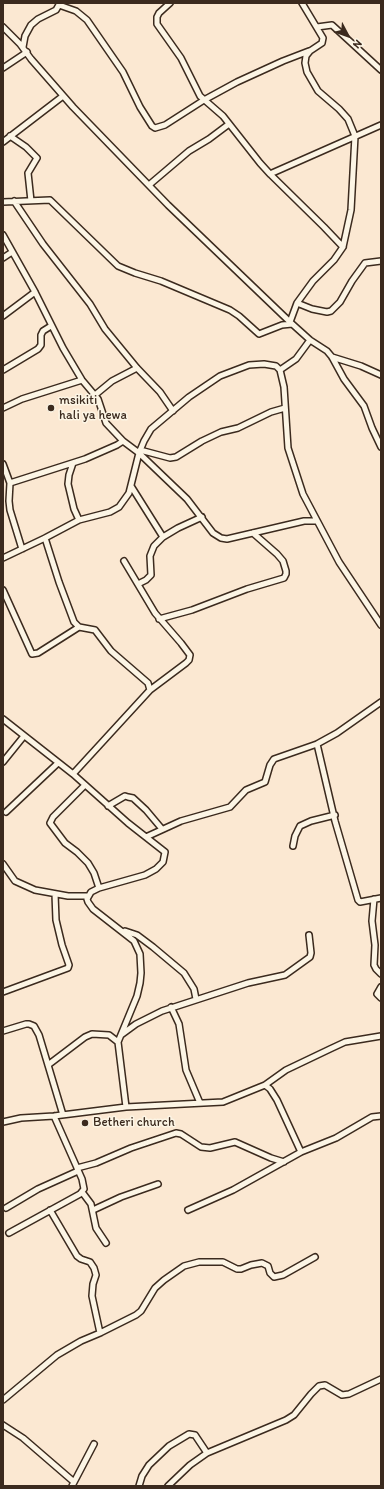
<!DOCTYPE html>
<html>
<head>
<meta charset="utf-8">
<style>
	body { margin:0 }
	#map { position:relative; width:384px; height:1489px; overflow:hidden; background:#fbe8d2; font-family:Itim,sans-serif }
	canvas { display:block }
	.frame { position:absolute; inset:0; border:4px solid #3b2a1e; pointer-events:none }
	.north { position:absolute; left:328px; top:16px; width:40px; height:40px; -webkit-text-stroke:3px #fcf5e5; paint-order:stroke; rotate:131deg; font-size:11px; font-weight:700; line-height:16px; text-align:center; color:#3b2a1e }
	.north::after { content:''; display:block; margin:auto; width:14px; height:18px; background:#3b2a1e; clip-path:polygon(50% 0,100% 100%,50% 72%,0 100%) }
</style>
</head>
<body>
<div id="map">
<canvas width="384" height="1489"></canvas>
<div class="frame"></div>
<div class="north">N</div>
</div>
<script>
const c = document.querySelector('canvas').getContext('2d');
c.lineJoin = 'round';
function shape(rows) {
  const path = new Path2D();
  for (const r of rows) {
    path.moveTo(r[0], r[1]);
    for (let i = 2; i < r.length; i += 2) path.lineTo(r[i], r[i + 1]);
  }
  return path;
}
function trace(path, color, width, dash) {
  c.strokeStyle = color;
  c.lineWidth = width;
  c.lineCap = dash ? 'butt' : 'round';
  c.setLineDash(dash || []);
  c.stroke(path);
}
function label(font, color, halo, rows, align = 'center') {
  c.font = font + ' Itim,sans-serif';
  c.lineWidth = 3;
  c.setLineDash([]);
  c.textBaseline = 'middle';
  c.strokeStyle = halo;
  c.fillStyle = color;
  for (const [text, x, y, turn = 0] of rows) {
    c.save();
    c.translate(x, y);
    c.rotate((+turn || 0) * Math.PI / 180);
    c.textAlign = isNaN(turn) ? turn : align;
    if (halo) c.strokeText(text, 0, 0);
    c.fillText(text, 0, 0);
    c.restore();
  }
}
const minor = shape([
	[170,3,159,13,157,17,157,24,181,58,200,96,223,116,260,163,270,174,324,227,343,247],
	[59,5,76,11,87,20,123,72,140,107,152,126,155,128,165,125,204,100,237,82,283,61,309,51],
	[3,27,20,44,31,59,73,107,168,205,290,322,310,340,327,351,332,357,344,379,364,406,372,428,381,447],
	[317,27,332,25,381,70],
	[23,47,25,36,31,25,38,19,56,10,60,3],
	[3,68,27,52],
	[10,136,26,147,37,158,28,173,31,201],
	[3,142,63,96],
	[270,174,381,125],
	[149,185,189,151,209,139,229,124],
	[14,201,43,244,90,304,105,329,137,368,160,392,173,411],
	[3,202,50,200,118,266,135,273,161,281,230,310,239,316,259,334,282,325,292,324],
	[3,235,35,292,63,348,82,380,98,399,106,423,123,441,139,453,187,499,213,533,221,538,227,539,304,521,317,521],
	[3,258,12,252],
	[297,303,312,309,327,312,331,311,340,302,352,281,365,263,381,261],
	[3,316,35,292],
	[290,322,297,303,313,281,334,260,343,247,351,210,355,136,348,119,339,109,318,91,307,72,305,63,306,56,310,51,322,43,323,38,302,3],
	[332,357,361,366,381,375],
	[3,370,38,349,41,345,41,335,43,331,51,326],
	[280,370,296,359,310,340],
	[95,395,112,381,137,368],
	[3,408,22,399,82,380],
	[140,450,170,458,176,457,202,441,221,432,238,428,271,412,285,408],
	[73,463,69,475,68,484,74,509,79,520],
	[3,464,10,483,9,501,10,510,22,549],
	[10,483,85,459,117,445,123,441],
	[131,486,163,537],
	[45,538,59,582,74,622,79,627,95,630,111,651,148,683,150,690,73,774],
	[3,558,45,538,79,520,110,512,119,507,129,493,139,453,144,441,151,429,189,397,220,376,249,365,264,364,276,366,280,370,284,387,288,448,303,494,339,562,381,625],
	[124,561,155,613,181,643,190,655,189,660,186,663,150,690],
	[138,584,146,580,151,575,150,556,154,546,163,537,178,528,202,517],
	[3,590,32,654,38,653,79,627],
	[159,619,192,610,247,589,284,578,286,574,286,571,283,561,277,554,253,533],
	[3,719,73,774,128,823,165,852,163,862,156,869,145,875,99,888,91,892,87,899,88,902,93,909,134,941,140,954,141,973,140,983,137,996,118,1042,126,1107],
	[317,744,335,821,358,900,360,902,381,898],
	[3,762,24,736],
	[85,785,53,817,50,823,65,843,77,852,88,863,94,873,99,888],
	[108,806,125,796,128,797,133,798,146,810,162,829],
	[6,812,58,763],
	[146,837,181,821,230,807,246,790,265,782,270,765,274,759,317,744,337,733,381,702],
	[293,846,295,836,300,826,311,821,335,815],
	[3,864,15,881,35,890,68,896,88,896],
	[374,899,372,921,375,945,374,965,376,969,381,974],
	[125,931,137,935,153,947,184,973,194,989,196,999],
	[381,987,377,994,381,998],
	[3,992,68,968,69,965,62,945,56,920,55,894],
	[171,1007,179,1024,186,1070,200,1103],
	[3,1031,26,1024,29,1024,34,1026,39,1035,63,1115],
	[121,1035,136,1024,162,1011,248,983,285,975,310,957,311,953,309,935],
	[48,1065,85,1037,92,1034,109,1035,118,1042],
	[265,1085,286,1070,330,1049,345,1042,381,1036],
	[3,1122,21,1118,54,1116,126,1107,223,1102,265,1085,270,1089,277,1100,301,1152],
	[77,1168,96,1163,131,1148,176,1133,181,1134,201,1147,210,1148,235,1142,271,1158,284,1162],
	[82,1192,91,1204,96,1228,106,1243],
	[6,1208,38,1189,78,1171],
	[50,1210,77,1256,81,1259,90,1262,94,1268,96,1275,93,1284,92,1296,100,1333],
	[93,1210,121,1197,158,1184],
	[188,1210,233,1190,301,1152,336,1138,372,1117,381,1116],
	[9,1233,80,1194,84,1189,82,1179,54,1116],
	[3,1400,57,1355,81,1341,100,1333,136,1315,141,1311,155,1288,164,1280,184,1266,199,1262,223,1262,237,1269,241,1269,251,1265,262,1263,268,1266,270,1273,274,1277,283,1275,315,1257],
	[3,1425,23,1438,74,1482],
	[72,1486,94,1444],
	[139,1486,142,1476,149,1465,169,1446,189,1434,195,1435,207,1453],
	[168,1486,190,1465,207,1453,286,1420,294,1415,311,1394,319,1386,325,1385,342,1395,349,1394,381,1379]
]);
trace(minor, '#3b2a1e', 8);
trace(minor, '#fcf5e5', 5);
for (const [x, y, r, color] of [
	[51,408,4,"#3b2a1e"],
	[85,1123,4,"#3b2a1e"]
]) {
  const dot = new Path2D();
  dot.arc(x, y, r, 0, 2 * Math.PI);
  c.fillStyle = color;
  c.fill(dot);
  trace(dot, '#fcf5e5', 1.5);
}
label('13px', '#3b2a1e', '#fcf5e5', [
	["msikiti",59,401],
	["hali ya hewa",59,416],
	["Betheri church",93,1123]
], 'left');
</script>
</body>
</html>
